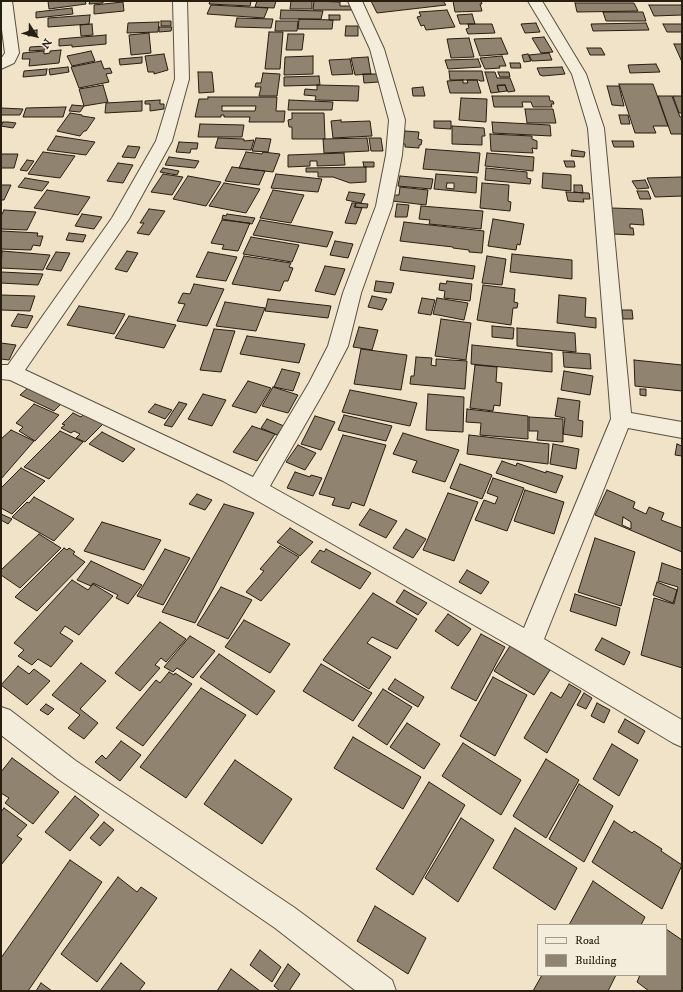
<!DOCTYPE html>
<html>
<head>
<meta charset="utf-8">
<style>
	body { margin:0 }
	#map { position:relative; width:683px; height:992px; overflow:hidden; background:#f0e3c7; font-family:"IM FELL DW Pica",serif }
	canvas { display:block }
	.frame { position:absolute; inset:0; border:2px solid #281e11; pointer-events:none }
	.legend { position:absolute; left:537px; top:924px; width:130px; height:52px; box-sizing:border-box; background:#f5eddb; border:1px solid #a39a8a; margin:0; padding:5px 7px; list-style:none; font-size:12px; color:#281e11 }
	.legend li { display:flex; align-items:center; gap:8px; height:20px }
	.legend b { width:20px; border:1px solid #a39a8a }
	.north { position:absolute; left:16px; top:16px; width:40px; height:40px; -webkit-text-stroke:3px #f5eddb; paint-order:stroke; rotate:126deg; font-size:11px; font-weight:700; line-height:16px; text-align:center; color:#281e11 }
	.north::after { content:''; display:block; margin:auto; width:14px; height:18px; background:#281e11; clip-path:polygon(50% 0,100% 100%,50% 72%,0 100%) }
</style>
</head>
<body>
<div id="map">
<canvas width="683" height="992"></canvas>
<div class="frame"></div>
<ul class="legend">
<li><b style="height:5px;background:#f5eddb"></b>Road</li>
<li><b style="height:11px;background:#908470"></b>Building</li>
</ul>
<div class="north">N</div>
</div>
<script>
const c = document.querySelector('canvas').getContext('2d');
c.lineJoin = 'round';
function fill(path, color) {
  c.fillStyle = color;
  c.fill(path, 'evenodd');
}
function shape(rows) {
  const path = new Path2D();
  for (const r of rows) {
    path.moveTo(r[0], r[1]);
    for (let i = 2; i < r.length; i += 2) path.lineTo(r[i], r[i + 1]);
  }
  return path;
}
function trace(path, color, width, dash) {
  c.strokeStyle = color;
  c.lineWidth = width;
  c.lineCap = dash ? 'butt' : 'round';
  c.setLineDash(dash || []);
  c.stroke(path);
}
const building = shape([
	[48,1,85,1,86,4,49,9,48,1],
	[90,1,103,1,103,3,89,4,90,1],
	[210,1,251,1,250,6,209,4,210,1],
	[257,1,276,1,274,8,255,7,257,1],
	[291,1,312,1,312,9,290,9,291,1],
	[314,1,340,2,340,6,352,6,351,10,313,10,314,1],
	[371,1,443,1,446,5,377,13,371,1],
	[453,1,481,1,482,4,480,4,482,11,455,12,453,1],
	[123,2,124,11,94,14,94,5,123,2],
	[575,3,634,3,638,11,577,12,575,3],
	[211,5,268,8,264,18,207,14,211,5],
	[649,5,682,5,682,15,654,16,649,5],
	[72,8,73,14,36,18,36,12,72,8],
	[281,10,323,11,321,19,280,19,281,10],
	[447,10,455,27,426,30,424,25,421,26,417,17,421,16,419,12,447,10],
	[603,12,643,12,646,21,606,21,603,12],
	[472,14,475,24,460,24,457,15,472,14],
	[90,15,89,24,48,27,48,18,90,15],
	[329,15,340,15,340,20,329,20,329,15],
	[237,18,273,19,271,28,235,27,237,18],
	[299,19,333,20,332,29,298,29,299,19],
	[161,21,171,21,171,26,161,26,161,21],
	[276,21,298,21,297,31,275,31,276,21],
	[159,22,158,32,127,33,128,23,159,22],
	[536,23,540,32,525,33,521,24,536,23],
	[646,23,649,30,593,31,591,24,646,23],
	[92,24,93,35,81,36,80,25,92,24],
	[468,24,492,24,495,33,468,34,466,29,469,28,468,24],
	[663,24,682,24,682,32,667,32,663,24],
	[346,26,358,26,358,36,345,36,346,26],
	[159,27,172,27,171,31,159,32,159,27],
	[37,30,37,35,28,36,28,31,37,30],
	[269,32,283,32,280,69,265,69,269,32],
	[149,33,151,53,131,55,129,35,149,33],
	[288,34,304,34,302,50,286,50,288,34],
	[106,35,106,44,72,47,72,45,59,46,59,39,106,35],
	[544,37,553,52,541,53,532,38,544,37],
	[469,38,474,57,451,58,447,39,469,38],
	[501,38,508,54,480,56,474,39,501,38],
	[674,44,682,44,682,62,674,44],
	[46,46,45,50,29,51,30,47,46,46],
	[587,48,601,48,605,55,590,55,587,48],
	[61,50,59,63,29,66,30,59,22,59,23,53,44,51,44,54,50,53,50,51,61,50],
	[91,51,95,61,72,66,67,56,91,51],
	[549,53,552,60,532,61,529,55,549,53],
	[164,54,168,70,154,74,154,72,148,72,145,56,164,54],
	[528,54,531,61,524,62,522,55,528,54],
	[313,56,313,74,284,75,285,57,313,56],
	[502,56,506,66,499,66,500,68,485,69,480,58,502,56],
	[142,57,142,63,120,65,119,59,142,57],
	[368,57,371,74,355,75,351,58,368,57],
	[350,59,353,74,332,75,329,60,350,59],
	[478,59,481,67,448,69,445,60,478,59],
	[101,61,104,69,110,68,112,73,106,74,109,82,79,88,71,67,101,61],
	[510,63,520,63,521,68,511,68,510,63],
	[656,64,660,72,630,73,628,65,656,64],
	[68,67,69,72,50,75,49,69,68,67],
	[562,67,565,74,543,76,540,75,537,68,562,67],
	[47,69,46,75,23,77,24,71,47,69],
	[449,71,482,71,484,81,480,81,479,80,450,80,449,71],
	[198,72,212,72,214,92,199,93,198,72],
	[485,72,495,72,497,78,510,78,515,91,508,92,505,85,497,85,499,92,491,93,485,72],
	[498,72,509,72,510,77,500,77,498,72],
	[263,73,280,74,277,96,259,96,261,87,255,87,256,83,261,83,263,73],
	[363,74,378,74,379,82,364,83,363,74],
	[319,76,320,85,284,86,284,77,319,76],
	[463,80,463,83,468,83,467,80,477,80,481,93,450,93,447,81,463,80],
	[619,84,653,84,668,126,653,126,656,133,635,133,619,84],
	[103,85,108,102,84,106,79,89,103,85],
	[317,85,359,86,358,101,315,100,316,96,304,95,305,89,317,90,317,85],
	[505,85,507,91,499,92,497,86,505,85],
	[607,86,619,86,624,106,612,105,607,86],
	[423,87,425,96,413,96,412,88,423,87],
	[492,96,549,96,550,101,553,101,554,104,551,104,552,107,533,107,531,102,522,102,523,107,494,107,492,96],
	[658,96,672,96,680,117,682,117,682,134,671,134,658,96],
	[673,96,682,96,682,113,679,113,673,96],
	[208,97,277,97,276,111,285,111,284,122,249,122,250,117,224,117,224,115,221,115,221,117,195,117,199,99,208,99,208,97],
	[222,106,256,106,255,111,222,111,222,106],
	[461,98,487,99,486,122,459,120,461,98],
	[160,100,160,104,164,104,164,109,150,111,150,104,145,104,145,101,160,100],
	[289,100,333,102,332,110,288,110,289,100],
	[142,101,142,111,105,113,106,103,142,101],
	[72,105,84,106,80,112,69,111,72,105],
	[66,107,63,117,23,117,26,108,66,107],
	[1,108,23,109,20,115,1,115,1,108],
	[525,109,553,109,556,123,527,123,525,109],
	[70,113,82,115,82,116,95,118,86,131,84,131,80,136,57,131,70,113],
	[292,113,324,113,325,139,292,139,292,127,289,127,288,120,292,119,292,113],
	[619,115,628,115,630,124,621,124,619,115],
	[341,120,341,122,370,121,372,136,333,138,331,121,341,120],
	[434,121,451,121,451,129,434,128,434,121],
	[3,122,8,122,16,123,13,128,1,126,3,122],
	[492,122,550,125,551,136,493,133,492,122],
	[200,124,244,125,242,137,198,137,200,124],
	[452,126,484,128,485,136,482,136,482,145,452,144,452,126],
	[405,131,419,132,418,139,422,140,421,145,419,145,419,148,405,147,405,144,403,144,405,131],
	[490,134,532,136,532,139,537,141,537,149,532,148,533,153,491,151,490,134],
	[56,136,95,142,86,155,47,150,56,136],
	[218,138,244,139,244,141,254,140,251,150,215,148,218,138],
	[256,138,271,139,268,152,252,151,256,138],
	[367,138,369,151,324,153,323,139,367,138],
	[369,138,381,138,383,151,371,151,369,138],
	[612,141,633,141,634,147,614,147,612,141],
	[179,142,198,143,197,149,191,149,190,153,176,152,179,142],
	[128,146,140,147,135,158,122,157,128,146],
	[426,149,480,153,478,173,423,169,426,149],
	[572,150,585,152,584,157,571,156,572,150],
	[43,152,75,156,60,178,28,174,43,152],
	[246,152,262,154,263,152,280,154,273,172,239,168,246,152],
	[344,153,345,165,317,166,317,161,310,161,310,166,288,167,288,155,344,153],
	[487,153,534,157,533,171,485,166,487,153],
	[1,154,18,154,14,168,1,168,1,154],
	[169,157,199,161,195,168,165,165,169,157],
	[27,160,34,161,27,171,20,170,27,160],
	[564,161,574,161,575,167,566,167,564,161],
	[363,162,374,162,374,167,364,167,363,162],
	[118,163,133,165,123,183,107,181,118,163],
	[232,167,265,171,259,185,225,181,232,167],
	[366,167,366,182,350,183,333,177,318,177,318,172,306,172,306,168,366,167],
	[163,168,179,171,177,175,160,172,163,168],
	[486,168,527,172,527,178,531,179,530,184,485,180,486,168],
	[543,173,571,175,571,191,542,188,543,173],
	[163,174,183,177,172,195,151,192,163,174],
	[276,174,322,179,318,192,271,188,276,174],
	[436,174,477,177,476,193,434,189,436,174],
	[447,183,454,183,454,189,446,188,447,183],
	[188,176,221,182,206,206,173,199,188,176],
	[400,176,433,179,431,189,398,186,400,176],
	[682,177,682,196,655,197,647,178,682,177],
	[25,178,49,182,42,191,18,187,25,178],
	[645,180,649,188,637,189,632,181,645,180],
	[224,183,260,189,246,213,209,206,224,183],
	[482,183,509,185,508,201,511,202,510,211,480,208,482,183],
	[1,185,11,185,4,200,1,200,1,185],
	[574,185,582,185,583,193,574,192,574,185],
	[400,187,428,190,426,205,392,201,393,195,399,195,400,187],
	[47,190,90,197,78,215,34,208,47,190],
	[273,190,304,195,291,223,260,218,273,190],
	[637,191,648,191,651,199,640,199,637,191],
	[349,192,365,194,361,203,346,200,349,192],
	[566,192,589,193,590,199,583,199,584,202,568,201,566,192],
	[352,203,356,203,354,207,362,208,356,224,345,223,352,203],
	[356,203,368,204,367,208,355,207,356,203],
	[397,204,409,205,407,217,395,217,397,204],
	[421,206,483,211,481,229,429,224,430,220,419,219,421,206],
	[611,208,642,209,644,225,630,224,630,228,633,228,634,235,614,234,611,208],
	[149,209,165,211,149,235,137,233,144,223,140,223,149,209],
	[4,210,36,212,27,230,1,229,1,216,4,210],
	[82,214,102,217,94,229,75,226,82,214],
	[227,214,255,218,252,224,222,219,223,215,226,216,227,214],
	[493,219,524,224,520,245,517,244,516,250,488,246,493,219],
	[222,220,250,223,238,251,222,249,224,245,211,243,222,220],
	[260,220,333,232,327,247,253,235,260,220],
	[404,222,484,231,482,253,469,252,469,250,453,248,453,247,400,241,404,222],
	[1,231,38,233,37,236,43,236,40,246,33,245,31,250,1,249,1,231],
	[69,233,86,235,83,242,66,240,69,233],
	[251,237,299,245,292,262,243,254,251,237],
	[335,241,353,244,348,258,330,255,335,241],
	[2,251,50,255,43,270,1,268,2,251],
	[127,251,138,253,127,272,115,269,127,251],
	[56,252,70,253,61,271,46,269,56,252],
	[208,252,237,257,226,281,196,277,208,252],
	[512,254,572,260,572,279,510,272,512,254],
	[244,256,291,263,289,267,293,268,288,281,284,281,280,291,232,284,244,256],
	[487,256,506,259,502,285,482,283,487,256],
	[403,257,475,266,473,279,400,270,403,257],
	[325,266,345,269,335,295,315,291,325,266],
	[1,272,43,274,38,285,1,283,1,272],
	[376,281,394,283,391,293,374,291,376,281],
	[447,281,472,284,470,301,444,298,445,291,439,290,440,283,446,284,447,281],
	[194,284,224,289,207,326,177,321,185,304,178,303,183,293,190,294,194,284],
	[483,285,515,289,514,302,518,303,517,308,513,308,511,325,477,320,483,285],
	[1,295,35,296,30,311,1,310,1,295],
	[559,295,586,298,585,317,596,318,596,328,557,323,559,295],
	[372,296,387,299,382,310,368,307,372,296],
	[422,298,435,300,431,315,418,313,422,298],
	[437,298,468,303,464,320,433,314,437,298],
	[268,299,331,306,328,318,265,311,268,299],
	[225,302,265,308,256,331,216,326,225,302],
	[79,306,125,314,114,334,67,325,79,306],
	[622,310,632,310,633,319,623,319,622,310],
	[18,314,33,316,27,328,11,326,18,314],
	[129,316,176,325,164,348,115,338,129,316],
	[441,319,471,323,466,360,435,356,441,319],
	[492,326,514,328,513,339,492,337,492,326],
	[359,327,378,330,372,350,353,347,359,327],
	[517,328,575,333,576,352,517,346,517,328],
	[214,329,235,331,221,372,200,370,214,329],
	[247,336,305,344,299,363,240,354,247,336],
	[1,343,16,345,9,360,1,359,1,343],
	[472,345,552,353,552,372,471,364,472,345],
	[361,349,407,355,401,390,354,384,361,349],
	[563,352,590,354,591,369,564,367,563,352],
	[416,357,432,358,431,365,436,366,436,359,467,361,465,389,410,384,411,376,414,376,416,357],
	[634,360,682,365,682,391,635,386,634,360],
	[475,365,497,367,496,382,502,383,500,406,494,405,493,411,470,408,475,365],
	[282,369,300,373,293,391,274,387,282,369],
	[564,371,593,376,590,395,561,390,564,371],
	[248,381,271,388,256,413,232,406,248,381],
	[29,387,62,403,54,411,20,395,29,387],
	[273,387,298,395,288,413,262,406,273,387],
	[640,389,646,389,646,396,640,395,640,389],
	[350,390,417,403,410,426,342,412,350,390],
	[203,394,226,400,212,426,188,419,203,394],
	[428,394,464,397,463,432,426,430,428,394],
	[558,398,580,401,578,420,583,421,582,437,563,434,565,418,555,416,558,398],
	[179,402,187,404,172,427,164,425,179,402],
	[34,404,59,415,35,441,19,431,23,427,16,423,34,404],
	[155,404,172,410,165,419,148,412,155,404],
	[467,409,528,416,528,439,480,435,481,423,466,422,467,409],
	[73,413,81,417,84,414,103,424,85,442,76,438,80,434,74,431,71,433,61,428,65,425,62,424,73,413],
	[344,415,392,426,386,441,338,430,344,415],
	[315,416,335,422,321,450,301,444,315,416],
	[529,417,563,419,563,442,537,440,538,431,529,431,529,417],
	[267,419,284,426,277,435,261,428,267,419],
	[252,426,275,434,257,461,233,452,252,426],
	[11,430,34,441,1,479,1,439,11,430],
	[60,431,83,442,49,479,24,467,60,431],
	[102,432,135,449,123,462,89,444,102,432],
	[403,433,459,450,445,482,412,472,417,461,393,454,403,433],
	[343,435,386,445,364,506,352,502,349,509,332,505,335,498,319,494,343,435],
	[469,435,549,444,548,464,467,454,469,435],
	[553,444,579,449,576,469,550,464,553,444],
	[677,444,682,446,682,456,675,455,677,444],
	[298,445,316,453,305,470,286,462,298,445],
	[502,461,516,466,517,463,546,473,546,471,563,476,556,493,496,473,502,461],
	[460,464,492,475,482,499,450,488,460,464],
	[21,468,45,481,12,514,1,508,1,488,21,468],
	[295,472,310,477,311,475,322,478,313,496,287,488,295,472],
	[493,478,524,488,507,531,475,520,484,500,495,504,498,497,487,493,493,478],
	[525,490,564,502,554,534,514,521,525,490],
	[607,490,635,502,633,508,646,514,649,507,664,513,661,520,682,528,682,552,595,515,607,490],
	[623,517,631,522,631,529,622,525,623,517],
	[448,493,478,502,454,561,423,550,448,493],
	[197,494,212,500,205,510,189,504,197,494],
	[34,497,74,519,54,541,12,517,27,502,29,503,34,497],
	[224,504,254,513,195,623,162,612,224,504],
	[370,509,397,521,386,538,359,525,370,509],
	[1,514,12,519,8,524,1,520,1,514],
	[102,522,161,540,144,570,84,551,102,522],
	[290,528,313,542,300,556,277,542,290,528],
	[406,529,426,539,413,558,393,548,406,529],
	[39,534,61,548,20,588,1,575,1,570,39,534],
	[595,538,635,552,621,606,578,592,595,538],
	[280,546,299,557,261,601,246,592,264,571,260,569,280,546],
	[64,548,67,550,69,548,75,552,73,554,85,562,37,611,15,597,64,548],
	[165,549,190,558,163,605,137,596,165,549],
	[326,549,371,573,360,589,311,562,320,550,324,552,326,549],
	[91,561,142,585,128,604,116,598,118,595,93,583,91,586,77,580,91,561],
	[662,563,682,570,682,668,641,655,654,598,674,604,678,587,658,581,662,563],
	[467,570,489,582,481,594,459,582,467,570],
	[72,580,88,590,93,584,113,596,79,635,65,626,60,633,73,641,51,667,38,659,32,665,18,656,24,650,14,643,72,580],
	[657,582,677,590,673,603,653,595,657,582],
	[221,587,252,600,228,639,197,625,221,587],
	[404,590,427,603,418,615,396,602,404,590],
	[373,593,417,619,397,649,372,637,367,643,391,657,369,689,323,660,373,593],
	[575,594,620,608,616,626,570,611,575,594],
	[448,614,471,629,458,646,435,631,448,614],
	[244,620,290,644,270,673,225,647,244,620],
	[160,622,186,639,166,662,161,658,155,665,160,668,140,691,115,673,160,622],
	[481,634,505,647,476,701,451,688,481,634],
	[190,636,215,651,193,678,177,668,173,672,164,667,190,636],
	[602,638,630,652,624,665,595,650,602,638],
	[510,646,550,670,534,695,494,671,510,646],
	[219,654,275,691,257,715,200,677,219,654],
	[81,663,106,681,80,709,98,723,84,739,68,728,80,715,52,695,81,663],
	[321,664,372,693,353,721,303,691,321,664],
	[18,666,29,674,34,669,50,681,27,705,1,685,18,666],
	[169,672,174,675,175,673,192,684,143,746,116,728,156,680,160,683,169,672],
	[493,677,527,695,495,756,460,736,493,677],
	[395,679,424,697,418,707,388,689,395,679],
	[569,684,581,691,547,753,524,738,551,692,561,698,569,684],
	[201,688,246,715,186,798,140,767,201,688],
	[383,689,412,707,387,745,358,726,383,689],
	[584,693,592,698,586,709,577,705,584,693],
	[597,703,610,710,604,723,591,716,597,703],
	[46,704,54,709,48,715,40,710,46,704],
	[625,719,645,731,638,744,618,732,625,719],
	[407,723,440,744,424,769,390,747,407,723],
	[353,737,421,777,403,809,334,768,353,737],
	[121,741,141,755,120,781,95,762,102,755,106,759,121,741],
	[463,743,521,780,501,815,442,776,463,743],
	[612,744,638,760,619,796,593,779,612,744],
	[12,758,59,792,33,824,5,803,9,798,1,793,1,772,12,758],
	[546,759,579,780,546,838,513,816,546,759],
	[235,760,292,799,262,844,204,804,235,760],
	[429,782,465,805,413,895,376,869,429,782],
	[579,784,613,806,584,862,549,839,579,784],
	[75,796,99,815,70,851,45,832,75,796],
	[4,808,27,825,17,836,22,839,1,865,1,812,4,808],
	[461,818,494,840,458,902,425,878,461,818],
	[614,821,632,833,634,831,662,849,661,851,682,865,662,909,592,862,614,821],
	[104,822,114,830,100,846,90,838,104,822],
	[515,828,577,868,555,910,493,868,515,828],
	[70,860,102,882,28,991,1,991,1,958,70,860],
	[118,877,137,892,141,887,157,898,97,982,61,954,118,877],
	[593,881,645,917,641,925,569,925,593,881],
	[375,906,426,938,408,974,357,941,375,906],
	[666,929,682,940,682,991,649,991,637,982,640,975,666,975,666,929],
	[260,950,281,967,272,982,250,965,260,950],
	[121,963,145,983,139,991,100,991,121,963],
	[288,964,300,974,289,991,280,991,274,986,288,964],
	[231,969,260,991,217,991,231,969],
	[542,975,616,975,608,991,533,991,542,975],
	[41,983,52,991,36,991,41,983]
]);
fill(building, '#908470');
trace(building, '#281e11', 1);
const street = shape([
	[1,1,12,1,19,53,14,63,1,69,1,59,5,53,1,22,1,1],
	[173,1,187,1,189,79,172,141,129,219,25,370,253,477,309,383,328,346,343,293,376,206,386,155,389,120,370,49,348,1,362,1,384,49,405,120,402,155,392,206,361,293,348,346,327,386,270,486,524,628,611,419,588,128,572,74,528,1,542,1,586,74,604,128,631,413,682,422,682,438,628,428,544,639,682,720,682,747,673,743,521,652,223,481,10,380,1,379,1,365,8,365,112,218,156,141,175,79,173,1],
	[1,707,10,710,76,761,295,908,392,980,396,991,356,991,275,928,58,779,1,735,1,707]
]);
trace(street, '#5a4f3e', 2);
fill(street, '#f5eddb');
</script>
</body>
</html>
